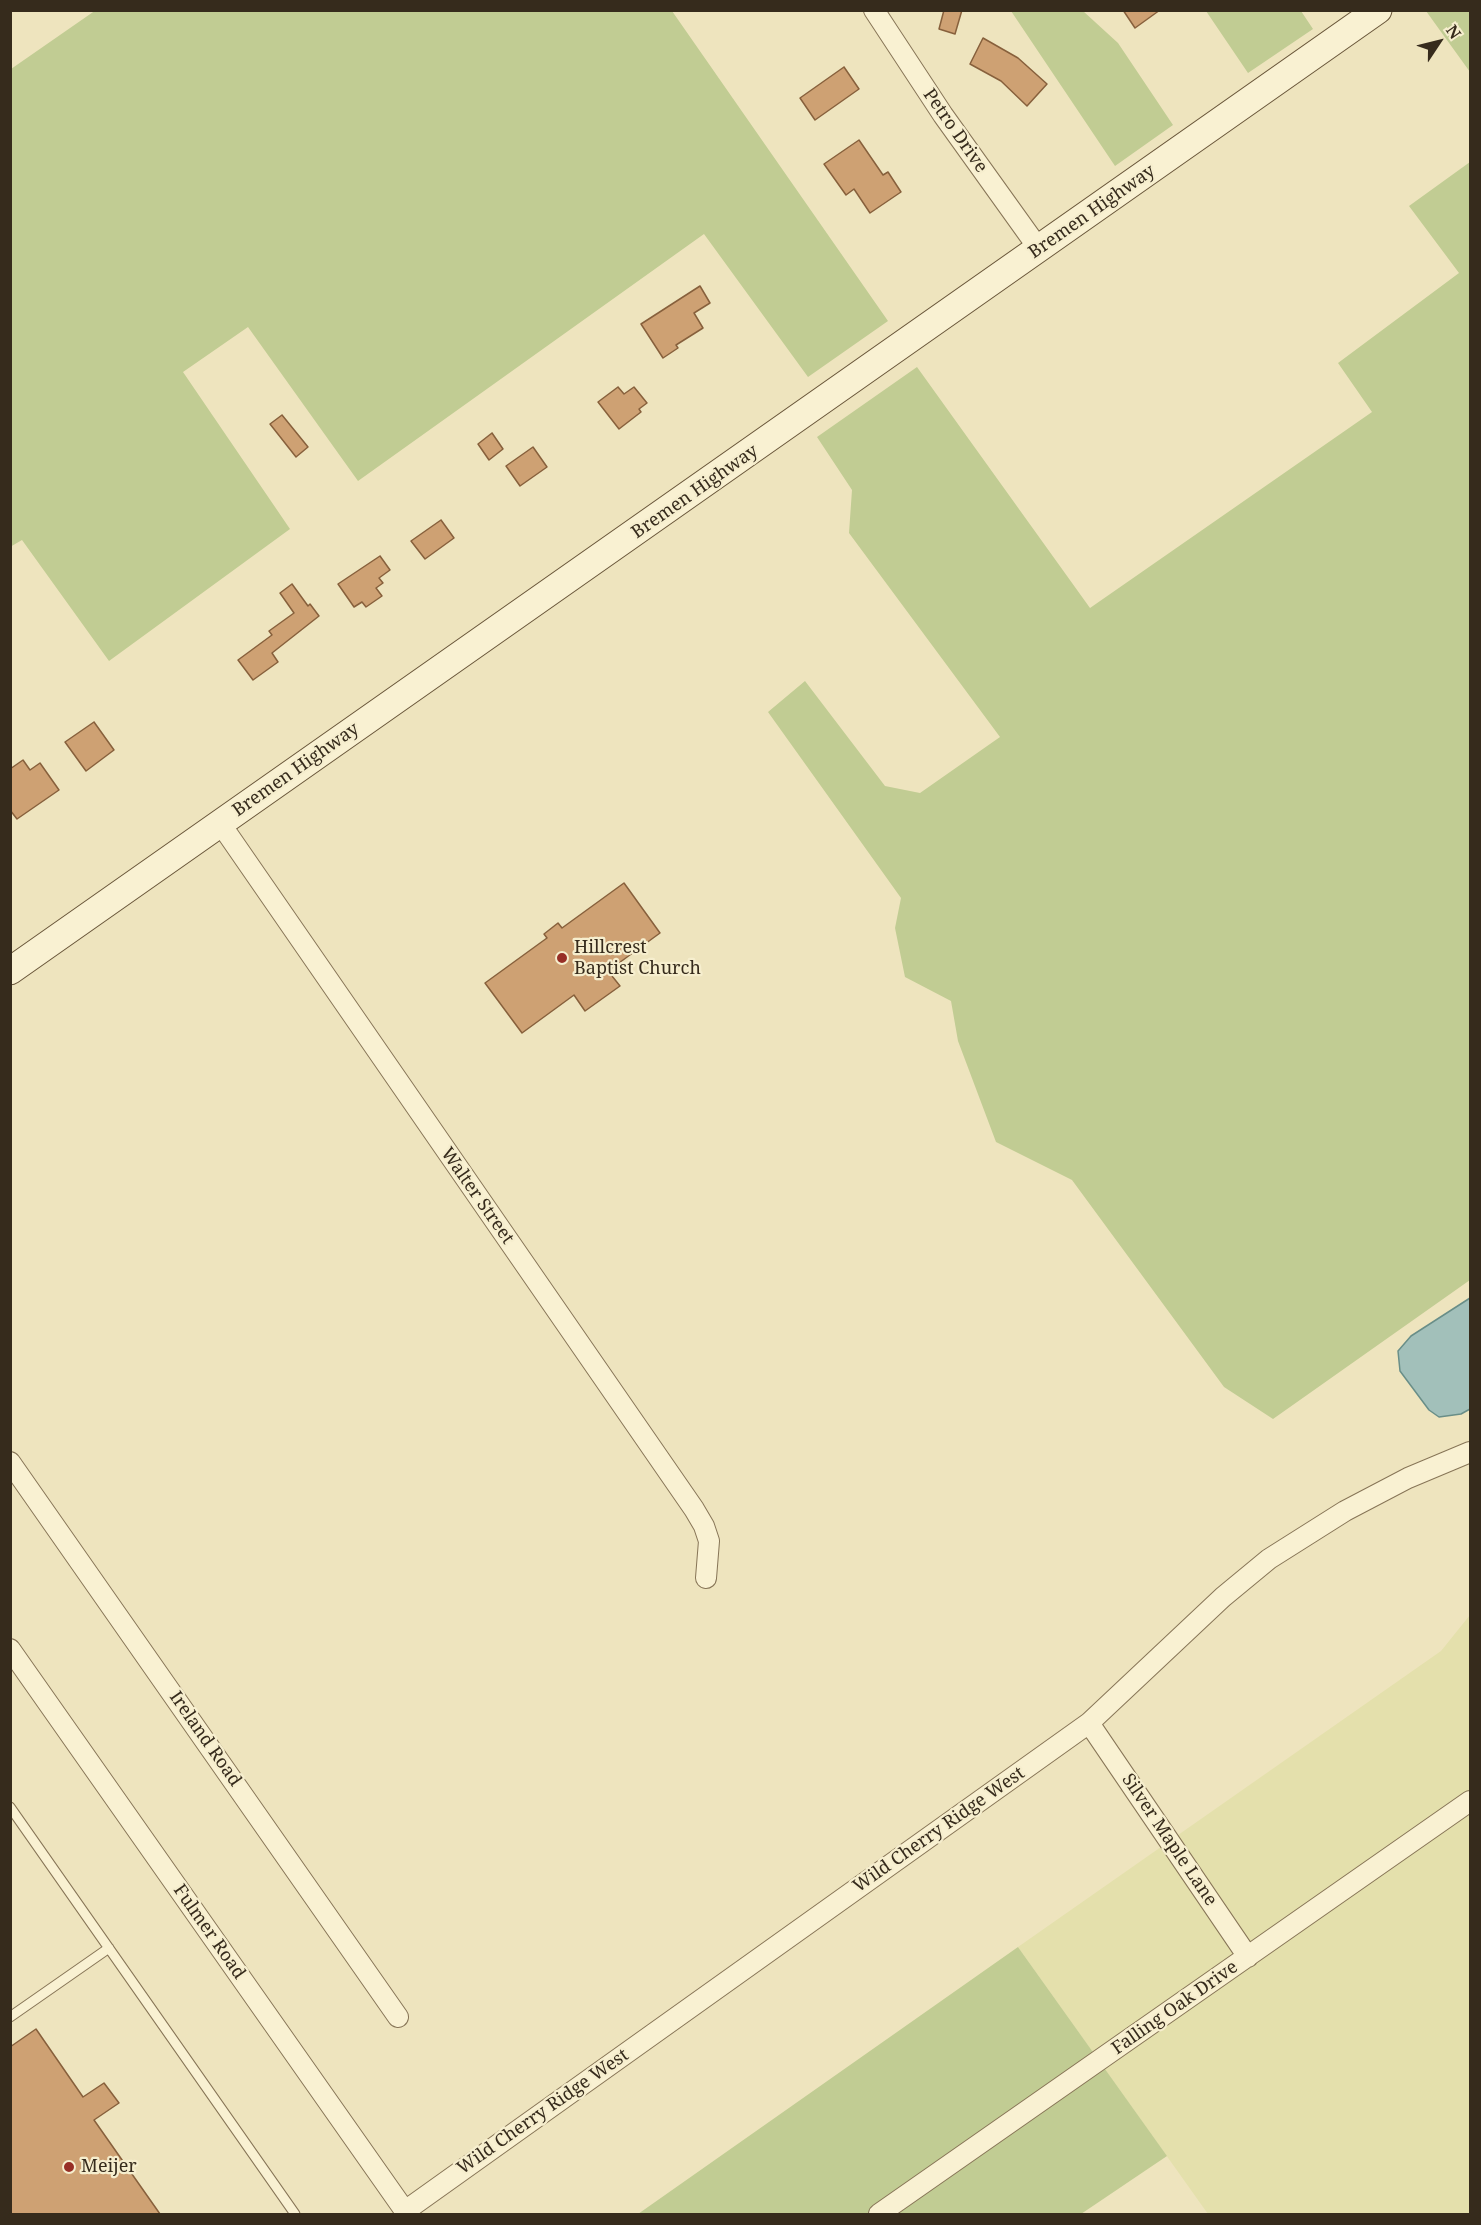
<!DOCTYPE html>
<html>
<head>
<meta charset="utf-8">
<style>
	body { margin:0 }
	#map { position:relative; width:1481px; height:2225px; overflow:hidden; background:#eee4be; font-family:"Noto Serif",serif }
	canvas { display:block }
	.frame { position:absolute; inset:0; border:12px solid #362b1c; pointer-events:none }
	.north { position:absolute; left:1409px; top:12px; width:60px; height:60px; -webkit-text-stroke:4px #f6eece; paint-order:stroke; rotate:55deg; font-size:16px; font-weight:700; line-height:24px; text-align:center; color:#362b1c }
	.north::after { content:''; display:block; margin:auto; width:21px; height:27px; background:#362b1c; clip-path:polygon(50% 0,100% 100%,50% 72%,0 100%) }
</style>
</head>
<body>
<div id="map">
<canvas width="1481" height="2225"></canvas>
<div class="frame"></div>
<div class="north">N</div>
</div>
<script>
const c = document.querySelector('canvas').getContext('2d');
c.lineJoin = 'round';
function fill(path, color) {
  c.fillStyle = color;
  c.fill(path, 'evenodd');
}
function shape(rows) {
  const path = new Path2D();
  for (const r of rows) {
    path.moveTo(r[0], r[1]);
    for (let i = 2; i < r.length; i += 2) path.lineTo(r[i], r[i + 1]);
  }
  return path;
}
function trace(path, color, width, dash) {
  c.strokeStyle = color;
  c.lineWidth = width;
  c.lineCap = dash ? 'butt' : 'round';
  c.setLineDash(dash || []);
  c.stroke(path);
}
function label(font, color, halo, rows, align = 'center') {
  c.font = font + ' "Noto Serif",serif';
  c.lineWidth = 4.5;
  c.setLineDash([]);
  c.textBaseline = 'middle';
  c.strokeStyle = halo;
  c.fillStyle = color;
  for (const [text, x, y, turn = 0] of rows) {
    c.save();
    c.translate(x, y);
    c.rotate((+turn || 0) * Math.PI / 180);
    c.textAlign = isNaN(turn) ? turn : align;
    if (halo) c.strokeText(text, 0, 0);
    c.fillText(text, 0, 0);
    c.restore();
  }
}
fill(shape([
	[1470,1615,1470,2214,1208,2214,1018,1947,1441,1651]
]), '#e4e0ac');
fill(shape([
	[96,10,672,11,888,321,808,377,704,234,358,481,248,327,183,372,290,529,109,661,22,540,10,547,11,69],
	[1011,11,1083,11,1118,43,1173,125,1115,166],
	[1206,11,1301,11,1313,29,1248,73],
	[1426,11,1470,11,1470,72],
	[1470,162,1470,1280,1273,1419,1224,1387,1072,1180,996,1142,958,1041,951,1001,905,977,895,928,901,898,768,712,805,681,885,786,920,793,1000,737,849,533,852,490,817,437,917,367,1090,608,1372,412,1338,363,1459,273,1409,206],
	[1018,1947,1167,2156,1081,2214,638,2214]
]), '#c1cc93');
const water = shape([
	[1470,1298,1470,1409,1461,1414,1439,1417,1429,1410,1400,1371,1398,1351,1411,1336,1470,1298]
]);
fill(water, '#a2c0ba');
trace(water, '#698e88', 1.5);
const building = shape([
	[944,10,962,10,955,34,939,29,944,10],
	[1123,10,1160,10,1135,28,1123,10],
	[983,38,1018,58,1047,84,1027,106,1001,81,970,64,983,38],
	[844,67,859,89,815,120,800,98,844,67],
	[859,140,883,175,888,172,901,192,870,213,854,189,846,195,824,164,859,140],
	[700,286,710,303,694,313,703,328,676,345,678,348,663,358,641,324,700,286],
	[618,387,624,394,634,387,647,403,639,409,641,412,619,429,598,402,618,387],
	[282,415,308,447,296,457,270,424,282,415],
	[492,433,503,449,489,460,478,444,492,433],
	[533,447,547,467,520,486,506,466,533,447],
	[441,520,454,538,425,559,411,541,441,520],
	[380,556,390,570,379,578,383,583,376,588,382,596,366,607,362,602,354,607,338,584,380,556],
	[292,584,308,606,310,604,319,616,272,653,278,662,253,680,238,660,272,635,269,631,294,613,280,593,292,584],
	[94,722,114,750,86,771,65,742,94,722],
	[23,760,30,770,40,763,59,790,17,819,10,810,10,769,23,760],
	[624,883,660,933,608,971,620,986,585,1011,574,995,522,1033,485,983,547,938,544,934,558,923,562,928,624,883],
	[36,2029,83,2097,104,2083,119,2103,94,2120,160,2214,10,2214,10,2047,36,2029]
]);
fill(building, '#cea173');
trace(building, '#87603c', 1.5);
const service = shape([
	[10,1807,295,2214],
	[10,2017,109,1948]
]);
const minor = shape([
	[874,10,943,115,1039,249],
	[220,823,694,1509,704,1526,709,1541,706,1578],
	[10,1462,398,2017],
	[10,1649,407,2214],
	[1089,1723,1248,1957],
	[405,2211,1089,1723,1223,1597,1269,1559,1345,1511,1408,1478,1470,1452],
	[879,2214,1470,1801]
]);
const secondary = shape([
	[10,971,1378,10]
]);
trace(service, '#877557', 11);
trace(minor, '#877557', 22);
trace(secondary, '#69563a', 29);
trace(service, '#f9f1d2', 9);
trace(minor, '#f9f1d2', 20);
trace(secondary, '#f9f1d2', 27);
for (const [x, y, r, color] of [
	[562,958,6,"#972f26"],
	[69,2167,6,"#972f26"]
]) {
  const dot = new Path2D();
  dot.arc(x, y, r, 0, 2 * Math.PI);
  c.fillStyle = color;
  c.fill(dot);
  trace(dot, '#f6eece', 2);
}
label('18px', '#362b1c', '#f6eece', [
	["Petro Drive",955,131,55],
	["Bremen Highway",1092,212,-35],
	["Bremen Highway",695,492,-35],
	["Bremen Highway",296,770,-35],
	["Walter Street",477,1196,55],
	["Ireland Road",205,1739,55],
	["Wild Cherry Ridge West",939,1830,-35],
	["Silver Maple Lane",1169,1840,56],
	["Fulmer Road",209,1932,55],
	["Falling Oak Drive",1175,2008,-35],
	["Wild Cherry Ridge West",543,2112,-35]
]);
label('18px', '#362b1c', '#f6eece', [
	["Hillcrest",574,948],
	["Baptist Church",574,969],
	["Meijer",81,2167]
], 'left');
</script>
</body>
</html>
